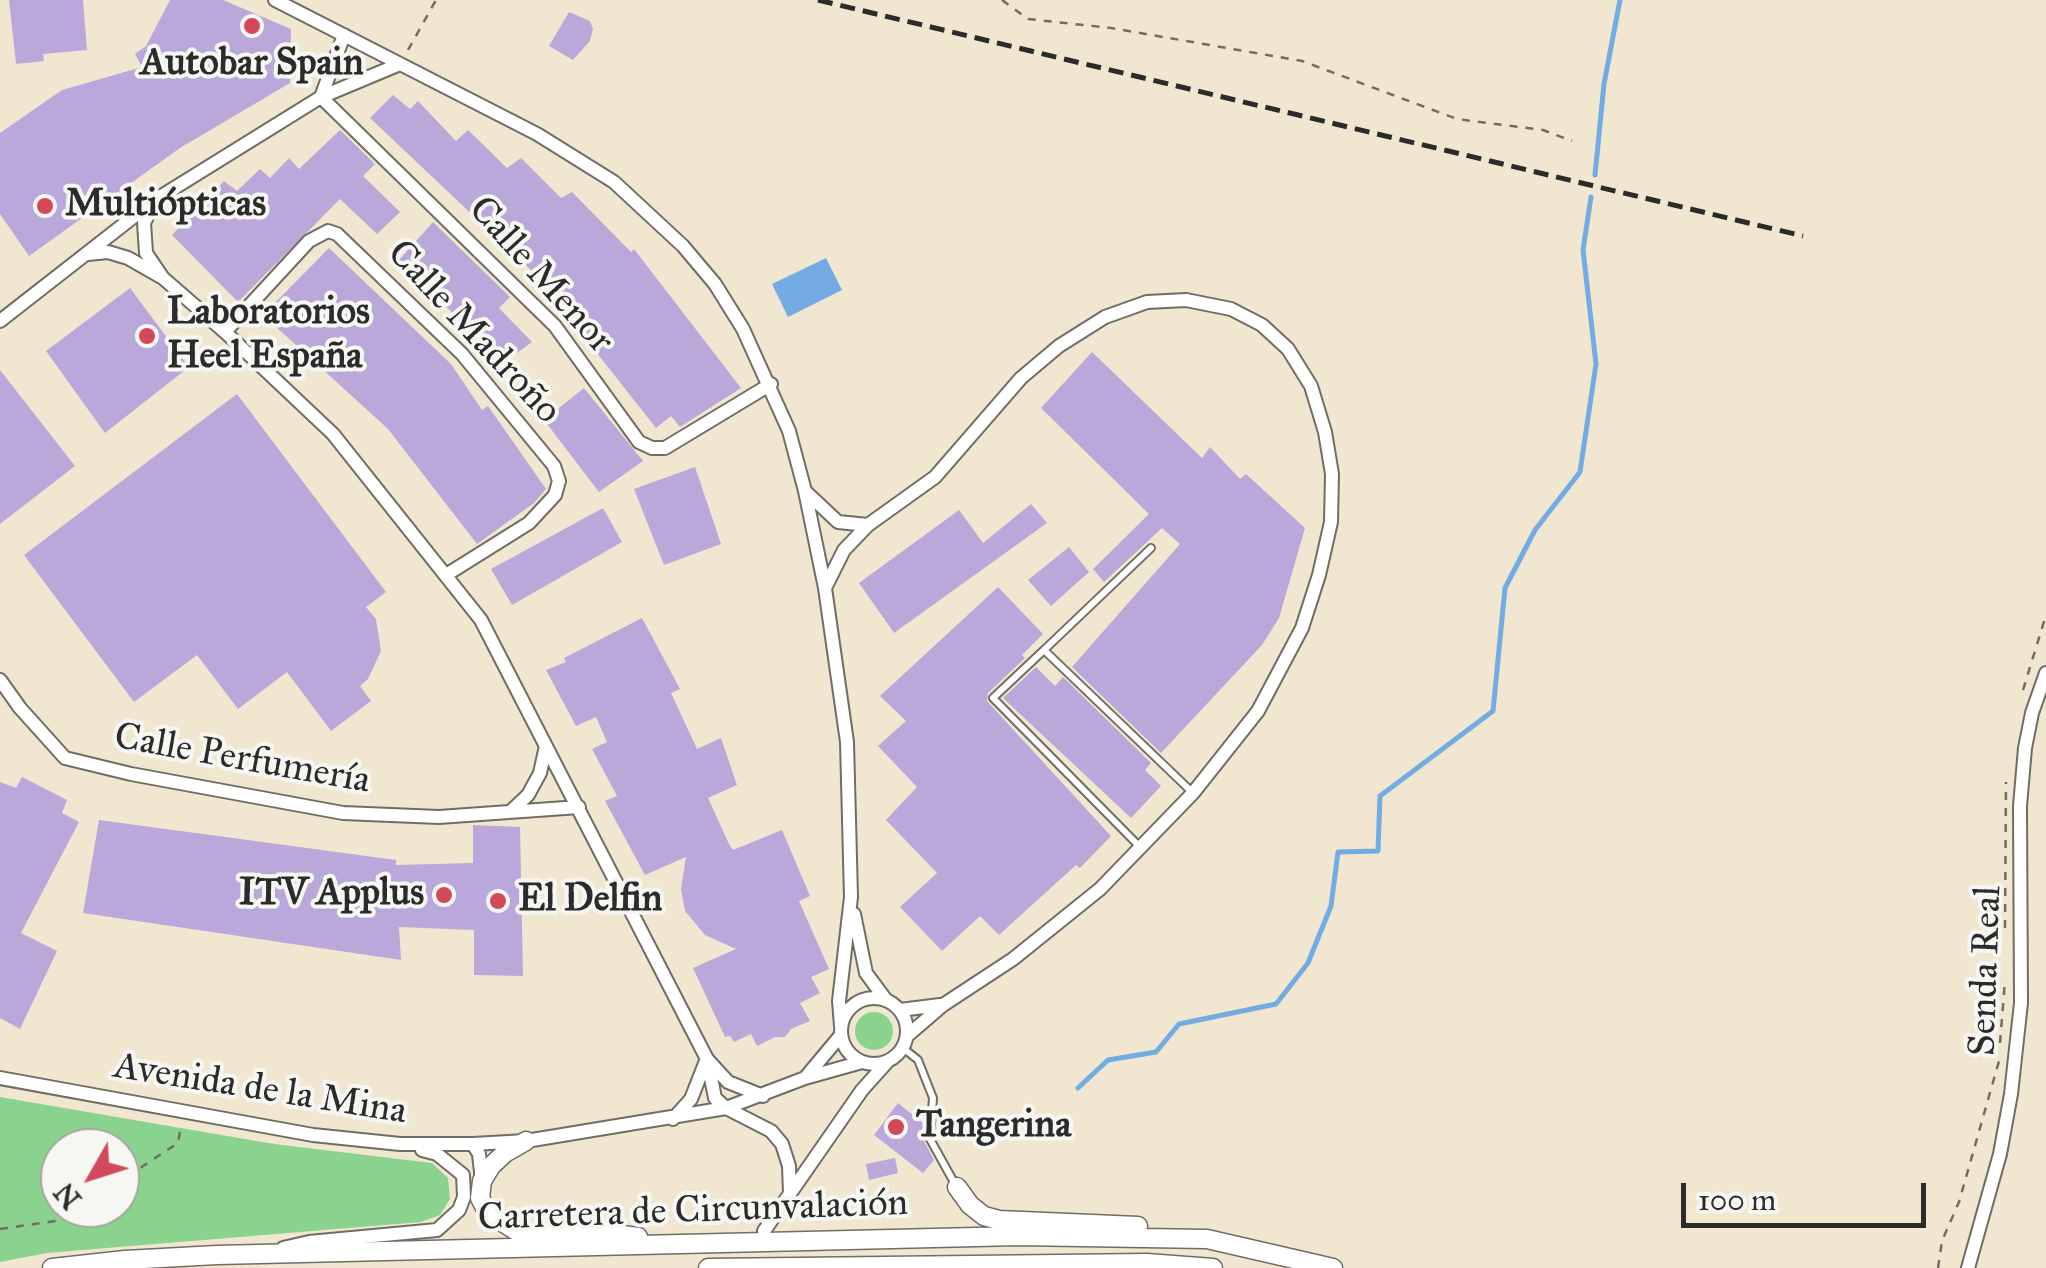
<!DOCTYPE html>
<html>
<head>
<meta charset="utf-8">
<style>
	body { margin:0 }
	#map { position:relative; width:2046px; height:1268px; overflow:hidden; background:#f1e7d0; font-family:"IM FELL Great Primer",serif }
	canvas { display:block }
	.north { position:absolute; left:40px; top:1128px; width:100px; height:100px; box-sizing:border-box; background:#f6f6f2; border:2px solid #a5a5a2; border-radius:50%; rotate:231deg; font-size:28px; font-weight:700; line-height:40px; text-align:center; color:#2b2b2b }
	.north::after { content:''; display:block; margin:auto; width:35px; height:45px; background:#d1495b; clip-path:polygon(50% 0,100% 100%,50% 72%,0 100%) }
	.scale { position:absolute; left:1681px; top:1183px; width:245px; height:45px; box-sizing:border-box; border:5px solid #2b2b2b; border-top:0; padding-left:12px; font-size:30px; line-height:35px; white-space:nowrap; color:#2b2b2b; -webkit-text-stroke:8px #f6f6f2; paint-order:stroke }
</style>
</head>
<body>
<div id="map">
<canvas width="2046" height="1268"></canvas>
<div class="north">N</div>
<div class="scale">100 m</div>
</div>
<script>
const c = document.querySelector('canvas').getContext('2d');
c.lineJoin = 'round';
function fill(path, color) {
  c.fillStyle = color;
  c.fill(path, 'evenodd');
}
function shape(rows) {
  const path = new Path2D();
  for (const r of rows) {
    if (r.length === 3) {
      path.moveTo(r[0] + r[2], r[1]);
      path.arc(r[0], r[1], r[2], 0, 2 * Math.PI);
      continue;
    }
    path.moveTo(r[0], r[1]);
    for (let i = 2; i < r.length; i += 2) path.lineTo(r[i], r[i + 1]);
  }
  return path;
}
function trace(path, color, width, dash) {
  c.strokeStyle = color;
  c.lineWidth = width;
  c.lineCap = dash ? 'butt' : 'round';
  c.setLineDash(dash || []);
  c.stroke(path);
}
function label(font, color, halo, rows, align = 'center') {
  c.font = font + ' "IM FELL Great Primer",serif';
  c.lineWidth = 8;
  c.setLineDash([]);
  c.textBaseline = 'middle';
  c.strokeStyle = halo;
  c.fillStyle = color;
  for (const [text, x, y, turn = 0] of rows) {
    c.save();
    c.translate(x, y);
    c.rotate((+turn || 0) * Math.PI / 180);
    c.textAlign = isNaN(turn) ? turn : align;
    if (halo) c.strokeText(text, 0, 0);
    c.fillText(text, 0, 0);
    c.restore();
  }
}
fill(shape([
	[874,1031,19],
	[0,1097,274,1144,432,1163,448,1178,450,1199,440,1215,421,1222,47,1253,0,1262],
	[120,1148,120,1208,60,1208,60,1148]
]), '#8ad38f');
fill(shape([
	[826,258,842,290,788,317,772,284]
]), '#73ace3');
trace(shape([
	[1595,175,1604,84,1620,0],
	[1078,1088,1108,1060,1156,1052,1179,1024,1276,1004,1308,963,1331,906,1338,852,1378,851,1380,796,1493,711,1505,588,1535,530,1580,472,1596,364,1583,250,1591,197]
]), '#73ace3', 5);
fill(shape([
	[9,0,83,0,87,50,43,54,44,61,16,64],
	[170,0,223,0,291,29,290,83,180,148,29,256,0,214,0,133,62,90,142,67,135,54,146,46],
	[569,12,590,21,593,29,590,41,573,60,549,46],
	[393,95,410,109,418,101,456,141,468,130,507,168,521,158,561,198,572,192,631,252,634,249,741,388,680,427,671,416,656,428,567,315,577,306,538,268,534,273,370,118],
	[340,130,375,164,363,176,400,212,377,234,340,199,238,302,172,235,224,181,237,191,260,169,270,178,289,158,299,169],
	[433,222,510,297,499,308,532,342,507,360,473,333,399,260],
	[329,248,451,364,482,410,488,406,546,489,534,503,477,544,388,429,263,315],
	[130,288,189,367,105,433,46,351],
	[1092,352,1202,458,1210,447,1240,479,1246,474,1305,528,1279,618,1262,645,1161,753,1072,667,1180,544,1162,528,1104,582,1093,569,1149,514,1041,408],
	[0,370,75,466,0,524],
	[584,388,643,461,599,492,544,420],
	[237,394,386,592,366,607,376,619,381,651,368,679,360,686,371,701,331,731,287,672,238,709,197,655,134,702,24,555],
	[695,467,721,544,664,565,634,489],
	[1031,504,1047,523,894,633,859,583,959,510,983,543],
	[603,508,622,542,512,605,491,569],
	[1069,547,1089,572,1051,606,1028,580],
	[998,587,1043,634,1022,655,1025,658,988,693,987,701,1111,836,1080,868,1076,865,999,935,980,916,942,951,900,907,937,873,886,820,917,787,878,746,906,721,880,696],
	[642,618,680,689,671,693,697,749,721,738,737,785,708,798,729,844,733,850,782,830,810,896,799,901,829,969,811,977,820,993,800,1003,810,1021,791,1029,785,1037,775,1037,757,1046,751,1034,734,1042,730,1036,725,1037,693,968,736,949,705,935,685,911,681,889,686,857,645,875,605,801,617,796,592,749,607,742,596,717,576,726,546,670,566,662,564,658],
	[1036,667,1055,686,1063,677,1151,763,1145,770,1161,786,1131,818,1003,698],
	[22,777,67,800,62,813,79,822,21,933,57,951,20,1029,0,1018,0,782,16,788],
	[99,820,396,860,396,865,473,863,473,825,520,827,523,976,474,975,474,930,399,927,401,960,83,913],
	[898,1103,924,1124,924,1141,934,1160,923,1173,874,1135],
	[895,1158,898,1173,869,1180,866,1164]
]), '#b9a8d9');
const lane = shape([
	[1044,650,1151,548],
	[1140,847,993,698,1044,650,1193,793],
	[903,1048,918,1060,933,1098,930,1139,956,1186]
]);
const street = shape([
	[275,0,537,134,614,182,683,246,715,284,743,329,789,431,805,491,825,588,847,742,851,897,839,1001,841,1026],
	[400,64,321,97,555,326,639,442,652,448,665,448,771,384],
	[88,254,108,252,128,258,163,278,146,253,144,223,154,203],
	[163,278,225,332,333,434,481,620,707,1059,728,1082,763,1096],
	[0,321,155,200,321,97,344,35],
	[225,332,309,241,328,231,337,234,462,354,554,466,559,481,555,495,529,523,446,575],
	[805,491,838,522,868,525,935,477,1021,378,1059,346,1105,317,1147,302,1186,300,1231,309,1262,325,1288,349,1311,386,1325,432,1332,474,1331,522,1319,575,1302,628,1258,711,1193,793,1100,889,1013,959,943,1005,907,1036],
	[825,588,844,550,868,525],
	[0,680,20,708,65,758,131,774,343,813,439,817,579,807],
	[510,812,528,795,540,773,546,746],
	[854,914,866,973,886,1000],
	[874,1031,33],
	[900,1010,940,1005],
	[708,1063,715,1098,726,1108,771,1131,782,1144,789,1166,790,1193],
	[0,1078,313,1135,400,1144,473,1144,526,1141,726,1108,805,1078,862,1062],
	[805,1078,841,1035],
	[673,1119,691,1099,706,1061],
	[473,1144,479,1154,482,1181],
	[764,1231,862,1090,888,1061],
	[283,1248,309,1242,437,1230,459,1210,464,1197,463,1175,437,1154,422,1150],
	[1968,1268,2000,1154,2011,1094,2021,1003,2020,806,2025,748,2032,713,2046,673]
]);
const secondary = shape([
	[526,1141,505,1153,491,1166,482,1181,480,1198,488,1213,521,1234,614,1234,638,1237],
	[957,1187,970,1205,984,1216,999,1220,1138,1226],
	[52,1268,125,1260,217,1255,1018,1236,1207,1239,1333,1268],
	[708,1268,1147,1263,1213,1268]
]);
trace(lane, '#706d65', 10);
trace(street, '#706d65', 16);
trace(secondary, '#706d65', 21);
trace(shape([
	[1002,0,1028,19,1111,28,1302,61,1457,119,1543,130,1572,141],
	[408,50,436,0],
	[2023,690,2046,615],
	[2005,928,2006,782],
	[2000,1043,2005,981],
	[120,1192,140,1168,178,1143,181,1126],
	[0,1229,56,1221,88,1208],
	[1938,1268,1942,1241,1959,1202,1999,1061]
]), '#706d65', 2.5, [8, 8]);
trace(lane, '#fff', 6);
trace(street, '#fff', 12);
trace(secondary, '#fff', 18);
trace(shape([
	[818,0,1803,236]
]), '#2b2b2b', 5, [15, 8]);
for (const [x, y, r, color] of [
	[252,26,10,"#d1495b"],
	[45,206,10,"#d1495b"],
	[147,336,10,"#d1495b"],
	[444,895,10,"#d1495b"],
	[498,901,10,"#d1495b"],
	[896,1127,10,"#d1495b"]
]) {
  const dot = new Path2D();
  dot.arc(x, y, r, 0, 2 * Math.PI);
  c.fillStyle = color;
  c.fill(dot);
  trace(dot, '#f6f6f2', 4);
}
label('bold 38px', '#2b2b2b', '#f6f6f2', [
	["Autobar Spain",252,65,"center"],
	["Multiópticas",65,206],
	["Laboratorios",167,314],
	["Heel España",167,358],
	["ITV Applus",424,895,"right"],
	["El Delfin",518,901],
	["Tangerina",916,1127]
], 'left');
label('38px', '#2b2b2b', '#f6f6f2', [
	["Calle Menor",540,276,48],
	["Calle Madroño",473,333,47],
	["Calle Perfumería",242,760,10],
	["Senda Real",1987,971,-88],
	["Avenida de la Mina",260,1090,9],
	["Carretera de Circunvalación",693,1212,-2]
]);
</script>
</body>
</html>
